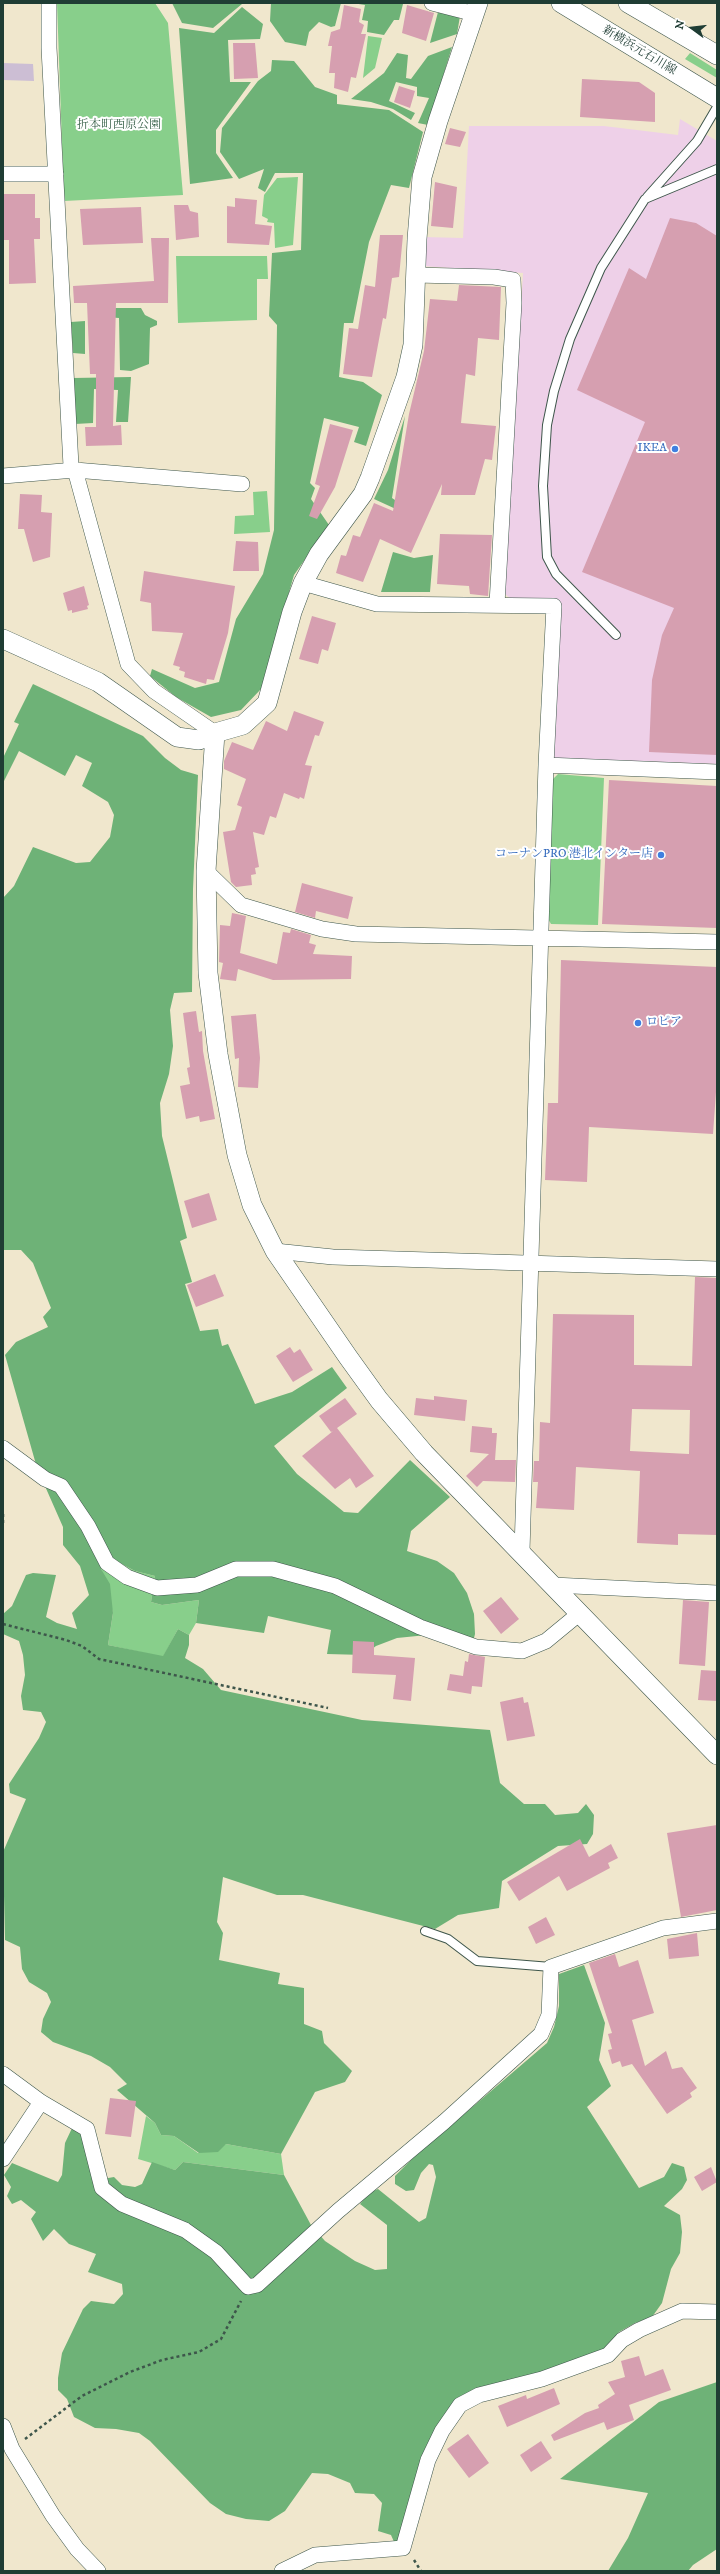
<!DOCTYPE html>
<html>
<head>
<meta charset="utf-8">
<style>
	body { margin:0 }
	#map { position:relative; width:720px; height:2574px; overflow:hidden; background:#f0e7cd; font-family:"IM FELL DW Pica",serif }
	canvas { display:block }
	.frame { position:absolute; inset:0; border:4px solid #1f3d34; pointer-events:none }
	.north { position:absolute; left:672px; top:8px; width:40px; height:40px; -webkit-text-stroke:3px #fff; paint-order:stroke; rotate:285deg; font-size:11px; font-weight:700; line-height:16px; text-align:center; color:#1f3d34 }
	.north::after { content:''; display:block; margin:auto; width:14px; height:18px; background:#1f3d34; clip-path:polygon(50% 0,100% 100%,50% 72%,0 100%) }
</style>
</head>
<body>
<div id="map">
<canvas width="720" height="2574"></canvas>
<div class="frame"></div>
<div class="north">N</div>
</div>
<script>
const c = document.querySelector('canvas').getContext('2d');
c.lineJoin = 'round';
function fill(path, color) {
  c.fillStyle = color;
  c.fill(path, 'evenodd');
}
function shape(rows) {
  const path = new Path2D();
  for (const r of rows) {
    path.moveTo(r[0], r[1]);
    for (let i = 2; i < r.length; i += 2) path.lineTo(r[i], r[i + 1]);
  }
  return path;
}
function trace(path, color, width, dash) {
  c.strokeStyle = color;
  c.lineWidth = width;
  c.lineCap = dash ? 'butt' : 'round';
  c.setLineDash(dash || []);
  c.stroke(path);
}
function label(font, color, halo, rows, align = 'center') {
  c.font = font + ' "IM FELL DW Pica","Noto Serif JP",serif';
  c.lineWidth = 4;
  c.setLineDash([]);
  c.textBaseline = 'middle';
  c.strokeStyle = halo;
  c.fillStyle = color;
  for (const [text, x, y, turn = 0] of rows) {
    c.save();
    c.translate(x, y);
    c.rotate((+turn || 0) * Math.PI / 180);
    c.textAlign = isNaN(turn) ? turn : align;
    if (halo) c.strokeText(text, 0, 0);
    c.fillText(text, 0, 0);
    c.restore();
  }
}
fill(shape([
	[680,119,717,141,717,764,553,758,559,603,513,601,504,593,523,273,422,266,423,237,463,238,469,126,604,126,678,135]
]), '#eed0e8');
fill(shape([
	[3,63,33,64,34,81,3,80]
]), '#ccbed4');
fill(shape([
	[57,3,155,3,168,23,183,195,64,201],
	[368,36,382,38,375,68,363,78],
	[690,53,717,70,717,78,685,59],
	[298,177,293,245,275,248,274,223,267,222,268,219,262,216,264,195,277,178],
	[176,256,267,256,268,279,257,279,257,320,178,323],
	[267,491,270,532,234,534,235,516,254,515,253,492],
	[558,774,604,778,598,925,551,924,546,915,551,781],
	[116,1561,135,1571,155,1576,151,1602,162,1605,199,1600,196,1623,189,1635,178,1629,163,1657,108,1645,113,1613,101,1569],
	[146,2116,155,2123,161,2135,174,2136,198,2153,226,2144,281,2154,284,2175,183,2162,175,2170,138,2159]
]), '#88cf8b');
fill(shape([
	[172,3,242,3,242,4,213,28,182,23],
	[271,3,341,3,335,26,331,27,319,22,309,32,306,46,285,42,270,21],
	[352,3,399,3,403,4,399,20,394,20,384,35,367,32,368,21,362,20,365,5],
	[242,7,263,24,260,39,228,40,230,82,251,82,216,130,216,153,233,178,190,184,179,28,214,33],
	[438,12,460,16,457,34,430,43],
	[452,47,428,125,418,123,429,98,417,96,417,87,396,82,389,101,415,113,411,120,393,109,371,102,351,99,384,73,397,53,408,55,406,78,411,79,428,56],
	[272,60,294,61,315,87,337,95,337,104,389,110,423,132,409,188,391,185,369,242,353,323,344,323,339,377,363,382,382,395,366,446,354,442,359,427,324,418,310,483,315,488,311,499,329,525,294,575,261,689,241,710,211,717,176,697,150,676,152,669,195,688,219,682,236,619,263,574,274,530,277,325,269,316,272,253,301,250,303,173,275,173,265,192,258,188,264,169,239,179,220,152,222,128,258,81,271,71],
	[104,308,141,308,145,315,157,321,157,325,150,328,149,364,131,371,120,370,119,318,105,317],
	[85,321,85,354,73,353,71,322],
	[131,377,128,422,116,422,118,390,94,389,93,423,75,424,73,378],
	[405,416,392,498,401,504,398,510,374,499,388,470],
	[393,552,414,558,433,555,430,592,381,592],
	[33,684,143,736,165,758,181,770,198,775,193,889,192,992,174,993,170,1010,173,1046,169,1074,160,1103,162,1136,187,1238,180,1241,192,1282,185,1284,200,1331,218,1329,222,1346,228,1344,255,1404,292,1392,332,1367,347,1388,274,1446,297,1474,344,1512,358,1513,410,1460,450,1497,411,1531,407,1551,437,1561,454,1573,467,1593,474,1614,475,1634,471,1650,427,1635,397,1638,376,1646,364,1655,327,1654,331,1630,268,1616,264,1633,196,1623,199,1600,162,1605,151,1602,155,1576,135,1571,116,1561,101,1569,110,1584,113,1613,108,1645,163,1656,178,1629,189,1635,189,1645,185,1658,203,1669,221,1690,362,1720,490,1730,500,1783,524,1804,545,1804,555,1815,578,1813,586,1804,594,1815,593,1834,587,1844,558,1846,502,1881,499,1908,458,1915,435,1929,303,1895,277,1895,223,1877,217,1922,223,1933,219,1960,280,1973,278,1984,304,1988,304,2024,322,2031,324,2043,352,2071,345,2082,315,2092,281,2154,226,2144,218,2152,199,2153,174,2136,161,2135,155,2123,117,2090,127,2084,110,2067,91,2056,53,2042,41,2032,43,2019,51,2002,47,1993,29,1982,22,1969,20,1947,5,1940,3,1852,26,1799,10,1793,9,1784,39,1738,46,1722,41,1712,23,1710,21,1696,25,1675,23,1655,19,1641,3,1634,3,1614,12,1606,26,1575,33,1573,56,1575,46,1617,57,1623,77,1629,72,1613,89,1595,80,1566,63,1545,63,1527,37,1468,5,1355,16,1342,48,1327,43,1317,51,1308,33,1263,21,1250,3,1250,3,898,14,886,33,847,76,863,90,862,110,837,114,815,108,802,82,786,92,763,76,755,65,776,19,751,3,783,3,758,19,724,14,722],
	[584,1965,605,2023,599,2060,611,2086,587,2107,639,2188,664,2177,672,2163,684,2167,687,2180,682,2189,664,2206,680,2215,682,2232,680,2253,671,2269,662,2303,652,2317,635,2323,619,2332,606,2351,457,2402,401,2545,395,2544,391,2535,378,2531,382,2503,374,2494,355,2493,350,2483,328,2474,312,2473,285,2511,269,2521,246,2519,226,2514,210,2503,150,2441,139,2433,116,2429,95,2428,74,2417,67,2399,58,2390,58,2378,62,2353,83,2309,91,2301,114,2304,123,2294,122,2284,88,2272,96,2254,69,2244,54,2229,43,2241,31,2219,36,2212,21,2200,12,2204,7,2196,11,2187,4,2175,12,2163,58,2182,62,2175,65,2143,73,2126,84,2131,97,2180,114,2177,122,2185,135,2187,142,2184,152,2162,175,2170,183,2162,284,2175,311,2225,325,2241,355,2261,375,2270,387,2269,387,2225,360,2204,369,2193,378,2189,419,2222,426,2218,436,2177,433,2165,429,2164,421,2173,414,2190,406,2191,395,2184,395,2176,413,2158,547,2043,554,2027,559,2006,559,1974],
	[717,2382,717,2549,693,2565,688,2571,608,2571,628,2538,648,2493,560,2479,659,2402]
]), '#6eb277');
fill(shape([
	[344,5,361,9,359,22,364,25,361,34,366,34,356,78,351,77,348,92,334,88,335,73,329,73,332,46,328,46,331,32,340,29],
	[407,5,434,13,426,41,402,33],
	[233,43,255,43,258,78,234,79],
	[582,79,639,82,655,93,655,122,580,117],
	[399,86,415,91,410,108,394,102],
	[450,128,466,132,460,147,445,144],
	[435,182,457,187,453,228,431,226],
	[3,194,35,194,35,218,40,218,40,239,34,239,36,283,9,284,9,240,3,240],
	[235,198,257,200,255,224,272,226,269,245,227,243,227,206,235,207],
	[174,205,188,205,190,211,198,213,199,237,176,240],
	[141,207,143,243,83,245,80,209],
	[670,218,696,223,717,236,717,755,649,752,652,680,662,635,674,608,582,572,645,422,577,390,629,268,646,279],
	[380,235,403,235,399,277,392,278,386,319,383,318,372,377,343,374,349,328,358,329,365,285,375,287],
	[151,238,169,238,168,303,116,303,113,426,121,425,122,445,86,446,85,427,96,427,96,374,90,374,87,303,74,303,73,286,154,281],
	[459,285,501,287,499,340,478,338,475,376,466,374,461,423,496,426,492,460,485,459,475,495,441,495,442,484,411,553,380,539,363,582,336,573,341,555,346,556,353,535,360,537,374,503,393,511,409,414,424,351,430,299,457,301],
	[330,424,353,430,335,487,317,519,309,516,320,486,315,484],
	[20,494,42,495,41,512,52,513,50,557,33,562,24,529,18,529],
	[440,534,492,535,488,596,470,594,469,586,437,584],
	[236,541,258,542,259,571,233,571],
	[144,571,235,586,228,633,214,680,207,679,206,684,184,677,185,672,179,670,180,667,173,665,183,633,152,631,151,603,140,601],
	[84,586,89,605,87,606,88,609,72,613,72,610,68,611,63,593],
	[312,616,336,623,328,651,322,649,318,664,299,659],
	[294,711,324,722,319,736,315,735,305,765,312,766,304,799,300,797,299,799,284,793,276,818,270,816,264,835,253,832,259,867,255,868,256,874,251,875,252,885,236,887,231,882,223,832,235,830,242,807,237,805,246,779,224,769,224,761,232,742,253,750,266,721,287,731],
	[609,780,717,786,717,928,602,924],
	[302,883,353,897,348,919,316,911,315,918,295,912],
	[232,913,246,916,240,953,277,964,283,932,290,933,291,929,311,935,309,943,316,945,313,954,352,956,351,979,273,980,238,969,236,981,220,979,223,963,219,962,220,925,230,926],
	[561,960,717,967,717,1078,713,1134,589,1127,587,1182,545,1180,548,1103,558,1103],
	[196,1011,199,1032,202,1031,203,1051,215,1119,200,1122,199,1116,186,1119,180,1086,190,1084,187,1068,190,1067,183,1013],
	[256,1014,260,1058,258,1088,238,1087,239,1058,235,1059,231,1016],
	[209,1193,217,1220,192,1228,184,1201],
	[215,1274,224,1296,196,1307,187,1285],
	[695,1277,717,1278,717,1535,678,1534,678,1545,637,1543,640,1471,576,1467,574,1510,536,1508,538,1482,533,1482,534,1461,539,1461,540,1422,550,1423,553,1314,634,1315,634,1365,692,1366],
	[632,1409,690,1410,689,1454,630,1451],
	[290,1347,294,1353,300,1349,313,1370,293,1382,276,1356],
	[434,1396,467,1400,465,1421,414,1415,416,1398,434,1400],
	[345,1398,357,1414,337,1428,374,1476,356,1488,350,1478,335,1489,302,1456,333,1431,331,1432,319,1416],
	[472,1426,492,1428,492,1433,497,1433,495,1460,516,1460,515,1482,483,1481,477,1487,466,1476,489,1454,470,1452],
	[501,1597,519,1619,501,1634,483,1611],
	[683,1600,709,1602,705,1666,679,1664],
	[353,1641,374,1642,374,1655,415,1658,411,1701,393,1699,396,1675,352,1673],
	[469,1654,485,1657,482,1687,472,1686,471,1694,447,1690,450,1674,463,1676,465,1661,468,1662],
	[701,1670,717,1671,717,1701,698,1700],
	[523,1697,524,1703,528,1702,535,1736,507,1741,500,1702],
	[717,1825,717,1910,681,1917,667,1833],
	[580,1839,589,1857,611,1844,618,1858,608,1863,610,1868,567,1891,559,1876,519,1901,507,1882],
	[546,1917,555,1935,536,1944,528,1927],
	[697,1933,699,1956,669,1959,667,1939],
	[615,1954,619,1967,638,1960,654,2013,632,2020,645,2066,666,2051,672,2069,682,2067,697,2088,690,2093,692,2097,667,2114,632,2064,622,2067,620,2061,612,2064,608,2050,612,2049,608,2034,612,2033,589,1963],
	[110,2098,136,2101,131,2137,105,2134],
	[711,2167,717,2182,702,2191,694,2177],
	[639,2356,645,2376,663,2369,671,2390,629,2405,634,2420,607,2430,604,2422,554,2441,551,2435,585,2413,599,2408,598,2405,615,2394,608,2382,625,2377,621,2361],
	[554,2388,560,2404,507,2427,498,2406,526,2395,527,2399],
	[468,2434,489,2463,469,2478,447,2449],
	[541,2441,552,2458,531,2472,520,2455]
]), '#d69fb0');
const service = shape([
	[647,197,697,141,717,107],
	[616,635,556,574,547,557,543,486,547,425,554,391,570,339,601,268,645,199,717,169],
	[425,1931,448,1939,477,1961,551,1967]
]);
const minor = shape([
	[49,3,49,48,71,466,75,470,128,664,154,691,215,733],
	[432,3,475,14],
	[3,174,56,174],
	[416,275,494,277,513,280,514,303,497,604],
	[3,476,75,470,242,484],
	[303,583,377,604,554,606,546,765,522,1551],
	[546,765,717,772],
	[206,871,241,905,322,929,356,934,717,942],
	[275,1251,333,1257,717,1269],
	[3,1448,45,1479,61,1486,88,1526,107,1563,127,1577,157,1588,197,1585,236,1569,273,1569,335,1586,420,1627,476,1647,522,1651,546,1641,580,1613],
	[553,1585,717,1593],
	[3,2074,41,2102,87,2129,102,2188,122,2204,185,2230,216,2252,248,2287,257,2285,338,2211,444,2122,541,2034,549,2015,551,1967,663,1928,717,1921],
	[3,2159,41,2102],
	[3,2426,12,2449,53,2516,77,2549,98,2571],
	[282,2571,315,2555,403,2548,428,2460,442,2431,460,2405,479,2395,542,2379,608,2355,622,2340,639,2330,682,2311,717,2312]
]);
const tertiary = shape([
	[478,3,438,121,422,177,417,239,413,345,406,377,370,478,363,494,319,554,303,583,292,612,267,703,243,725,215,733,206,871,208,973,218,1054,237,1155,252,1205,275,1251,348,1357,379,1400,424,1453,717,1755],
	[561,3,717,98],
	[628,3,717,55],
	[3,639,98,682,177,737,199,740,215,733]
]);
trace(service, '#3e564b', 10);
trace(minor, '#3e564b', 16);
trace(tertiary, '#3e564b', 20);
trace(shape([
	[3,1514,3,1525],
	[3,1624,66,1640,82,1646,99,1659,328,1708],
	[25,2439,82,2396,130,2372,162,2360,199,2352,221,2339,241,2301],
	[414,2560,421,2571]
]), '#3e564b', 2.5, [3, 3]);
trace(service, '#fff', 8);
trace(minor, '#fff', 15);
trace(tertiary, '#fff', 19);
for (const [x, y, r, color] of [
	[675,449,4,"#3f7fe0"],
	[661,855,4,"#3f7fe0"],
	[638,1023,4,"#3f7fe0"]
]) {
  const dot = new Path2D();
  dot.arc(x, y, r, 0, 2 * Math.PI);
  c.fillStyle = color;
  c.fill(dot);
  trace(dot, '#fff', 1.5);
}
label('12px', '#1f3d34', '#fff', [
	["新横浜元石川線",639,51,31]
]);
label('12px', '#39624a', '#fff', [
	["折本町西原公園",119,126]
]);
label('12px', '#366cbe', '#fff', [
	["IKEA",667,449],
	["コーナンPRO 港北インター店",653,855],
	["ロピア",646,1023,"left"]
], 'right');
</script>
</body>
</html>
